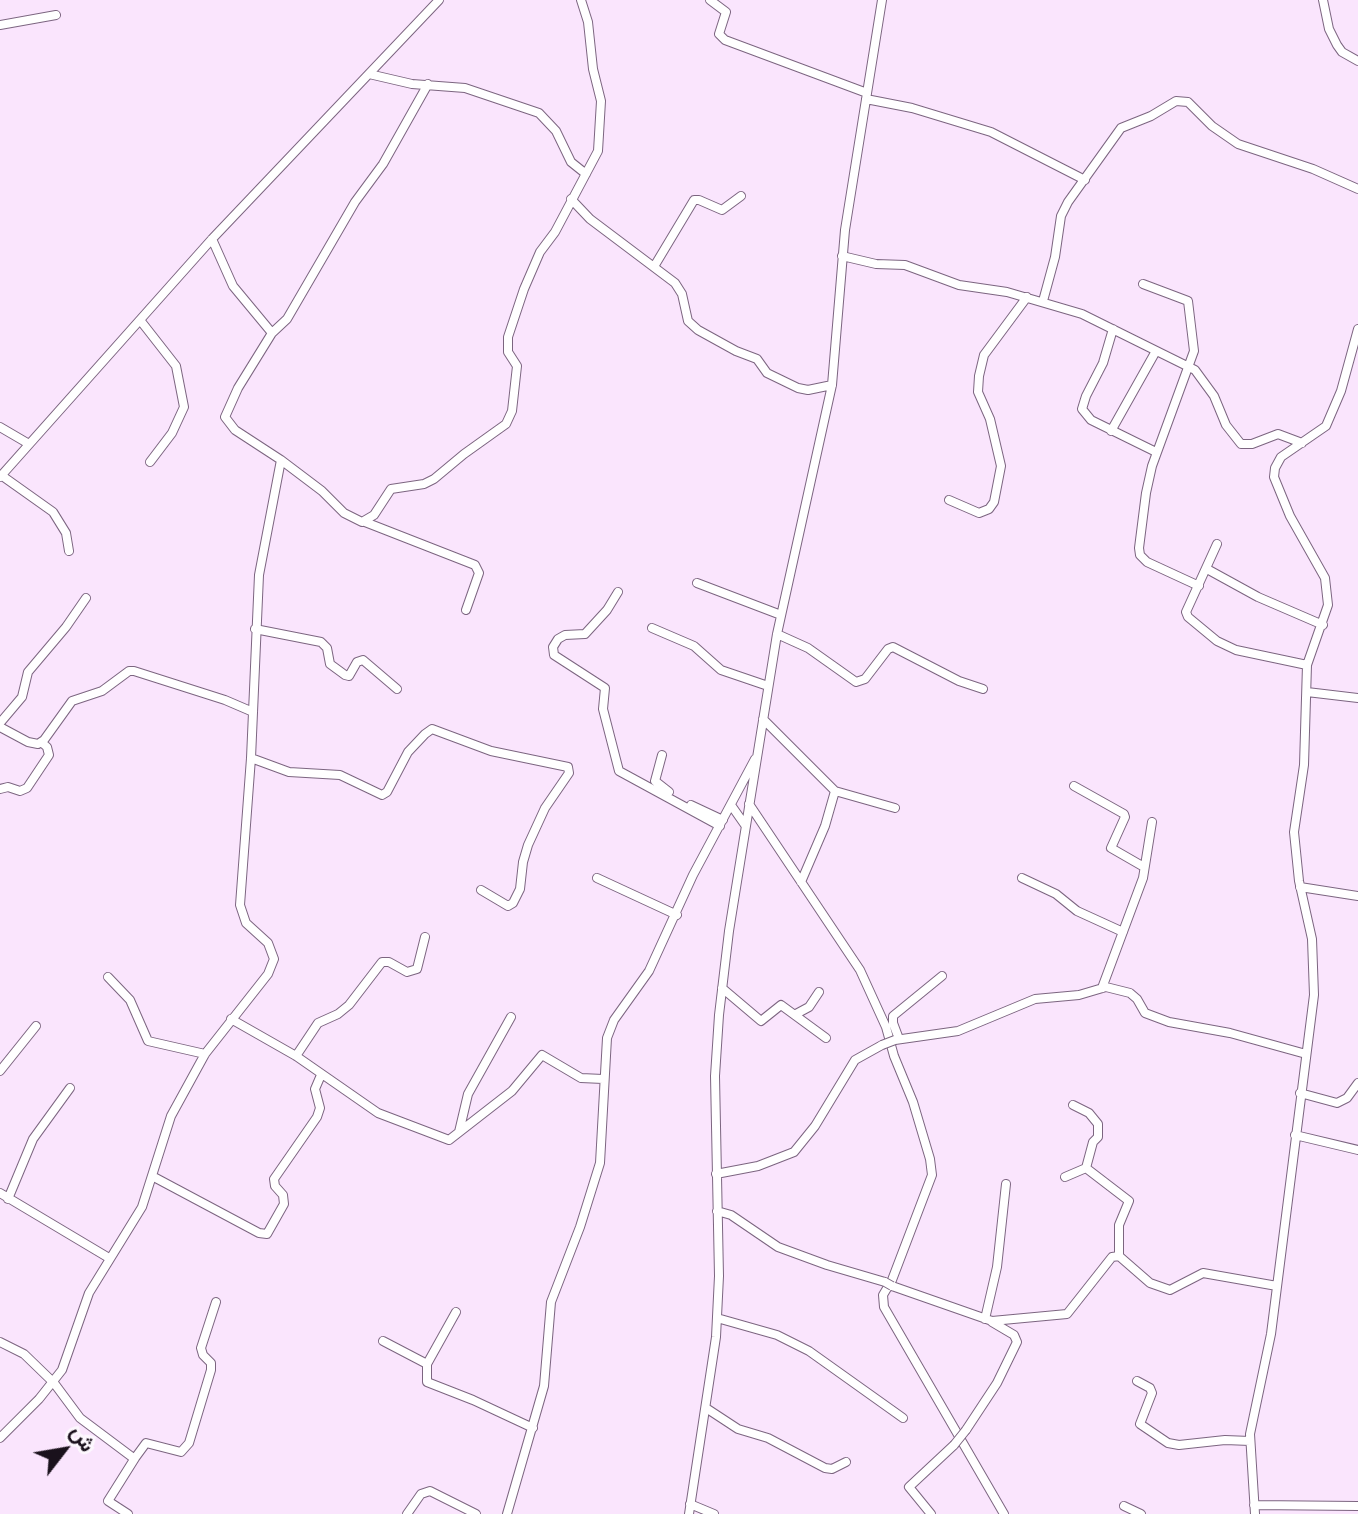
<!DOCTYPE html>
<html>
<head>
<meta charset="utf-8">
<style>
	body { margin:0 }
	#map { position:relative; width:1358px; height:1514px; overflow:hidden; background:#fae5fd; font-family:"Playfair Display",Vazirmatn,serif }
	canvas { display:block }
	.north { position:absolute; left:24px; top:1410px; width:80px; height:80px; -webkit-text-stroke:6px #fdf8fe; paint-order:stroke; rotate:59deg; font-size:22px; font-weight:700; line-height:32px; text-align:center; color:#1a111c }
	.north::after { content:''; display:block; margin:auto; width:28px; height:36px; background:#1a111c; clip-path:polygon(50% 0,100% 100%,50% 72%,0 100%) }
</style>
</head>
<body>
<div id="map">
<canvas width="1358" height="1514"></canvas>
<div class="north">ش</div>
</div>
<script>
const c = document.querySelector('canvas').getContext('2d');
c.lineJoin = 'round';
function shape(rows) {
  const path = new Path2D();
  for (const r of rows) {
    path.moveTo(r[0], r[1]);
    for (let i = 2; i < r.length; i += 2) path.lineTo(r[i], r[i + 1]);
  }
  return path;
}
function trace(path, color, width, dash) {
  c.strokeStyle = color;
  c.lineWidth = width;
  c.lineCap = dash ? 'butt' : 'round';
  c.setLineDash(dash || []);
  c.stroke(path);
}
const street = shape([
	[710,0,726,12,719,34,725,40,867,93],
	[1323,0,1329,29,1337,45,1342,52,1358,61],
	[0,25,56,15],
	[369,74,412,84,465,88,539,113,556,131,571,162,586,174],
	[866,99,912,108,991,132,1085,180],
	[571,199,590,219,675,283,682,294,688,321,698,330,736,351,757,359,767,373,798,388,808,390,832,385],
	[842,256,876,264,905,265,959,285,1007,292,1082,314,1195,370,1214,396,1226,425,1241,444,1252,444,1278,434,1302,443],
	[655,265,694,200,699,200,722,210,741,196],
	[1143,284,1188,301,1194,351,1152,466,1146,493,1139,548,1140,555,1147,562,1199,586],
	[1043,301,1055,257,1061,216,1068,202,1121,128,1151,116,1176,101,1188,102,1212,126,1238,144,1313,169,1358,189],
	[140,320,176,366,184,407,172,433,150,462],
	[1113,329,1103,363,1086,396,1082,409,1091,420,1156,452],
	[272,333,287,319,355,202,383,164,428,84],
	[0,427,29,444],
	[1111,431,1156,351],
	[281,460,322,491,344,513,362,522,374,515,391,489,424,484,434,479,464,454,506,424,512,411,517,366,508,352,508,337,524,289,540,252,555,232,598,151,601,101,593,69,588,22,581,0],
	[1,475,53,512,66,533,69,551],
	[0,477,212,239,439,0],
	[949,500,979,513,989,509,994,502,1001,466,990,419,978,392,979,376,984,355,1027,297],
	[365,522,475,565,479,573,466,610],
	[1217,544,1186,612,1188,617,1217,641,1236,650,1307,665],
	[1207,569,1258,597,1323,625],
	[697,583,781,615],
	[618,592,607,610,585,634,565,635,558,639,553,647,554,655,605,688,603,709,619,771,720,826],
	[652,628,694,646,721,670,768,686],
	[255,629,321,642,327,648,330,664,345,675,349,676,357,662,363,660,397,689],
	[777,634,808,648,856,682,865,679,888,649,893,647,959,681,983,689],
	[1307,692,1358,698],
	[763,719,835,791,825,826,801,882],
	[0,723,22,697,28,672,66,627,86,598],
	[0,727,28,742,38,744,44,740,72,701,102,691,129,671,134,671,225,700,253,712],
	[662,755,655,781,669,792],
	[251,758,289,772,340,775,382,795,387,792,408,752,425,734,432,729,491,751,568,767,569,773,545,808,528,845,523,862,520,889,513,903,508,906,481,890],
	[1074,786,1124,814,1125,817,1111,848,1144,867],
	[0,789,8,787,20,791,27,788,49,755,47,747,41,742],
	[835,791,895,808],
	[749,804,860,970,886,1027,894,1056,913,1102,930,1159,932,1175,892,1280,883,1295,884,1307,1004,1514],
	[691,805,723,820],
	[731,805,745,825],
	[597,878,677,915],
	[1022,878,1056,894,1077,911,1123,932],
	[1300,887,1358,896],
	[108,977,130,1000,148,1041,205,1054],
	[722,988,761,1021,781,1005,826,1038],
	[1102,988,1143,878,1152,822],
	[796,1014,809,1007,819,992],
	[231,1019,296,1056,378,1113,449,1140,512,1091,542,1055,581,1078,603,1079],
	[899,1039,893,1023,893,1016,942,976],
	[895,1040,958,1031,1035,999,1079,995,1106,987,1130,993,1137,999,1145,1013,1169,1022,1230,1033,1306,1054],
	[296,1056,318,1023,338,1014,349,1005,382,962,389,962,407,972,417,969,425,937],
	[0,1071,36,1026],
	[1300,1093,1337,1103,1347,1098,1358,1083],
	[1073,1105,1089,1113,1098,1124,1098,1137,1093,1142,1086,1168],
	[459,1132,468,1094,511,1017],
	[1295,1135,1358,1150],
	[716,1174,758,1166,794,1152,815,1126,855,1060,882,1045],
	[152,1176,259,1233,267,1234,284,1204,283,1195,275,1186,274,1179,317,1117,320,1108,315,1089,321,1075],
	[1065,1177,1086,1168,1129,1201,1119,1225,1119,1256],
	[0,1193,109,1258],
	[8,1199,33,1139,70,1088],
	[717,1211,731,1215,778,1247,827,1265,885,1282],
	[892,1286,992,1321,1067,1314,1112,1257,1119,1256,1150,1283,1170,1290,1203,1273,1277,1286],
	[456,1312,427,1364,427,1382,473,1400,533,1428],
	[717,1318,777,1335,809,1351,903,1418],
	[985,1319,997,1267,1006,1184],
	[383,1341,427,1364],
	[0,1342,24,1354,54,1383,80,1418,132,1457,135,1458,146,1443,181,1452,189,1443,211,1370,211,1363,203,1355,201,1348,216,1302],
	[1137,1381,1150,1388,1152,1393,1140,1424,1168,1443,1179,1445,1225,1440,1250,1441],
	[706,1408,738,1429,768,1438,825,1468,832,1469,846,1462],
	[966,1430,997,1383,1017,1342,1014,1335,992,1322],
	[0,1438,39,1399,62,1370,89,1293,142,1207,171,1116,205,1054,268,974,274,959,268,943,246,923,240,905,251,758,259,575,281,460,235,430,225,417,238,388,272,333,233,286,212,239],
	[690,1504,714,1514],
	[1254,1505,1358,1506],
	[1124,1506,1141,1514],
	[128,1514,108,1501,135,1458],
	[407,1514,421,1494,430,1491,476,1514],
	[507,1514,544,1386,551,1302,580,1227,600,1163,607,1038,614,1020,649,971,693,875,755,759],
	[689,1514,716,1337,719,1276,715,1076,719,1015,729,931,777,634,832,385,845,230,882,0],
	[931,1514,909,1487,954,1445],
	[1255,1514,1250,1434,1271,1334,1314,995,1312,939,1299,881,1294,832,1304,765,1307,665,1328,605,1325,578,1290,516,1274,477,1275,468,1281,457,1326,426,1341,391,1358,329]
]);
trace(street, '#7c6580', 10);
trace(street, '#fff', 8);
const streetBridge = shape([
	[882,1045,895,1040],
	[885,1282,892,1286],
	[954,1445,966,1430]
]);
trace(streetBridge, '#7c6580', 10, []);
trace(streetBridge, '#fff', 8);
</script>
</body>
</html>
